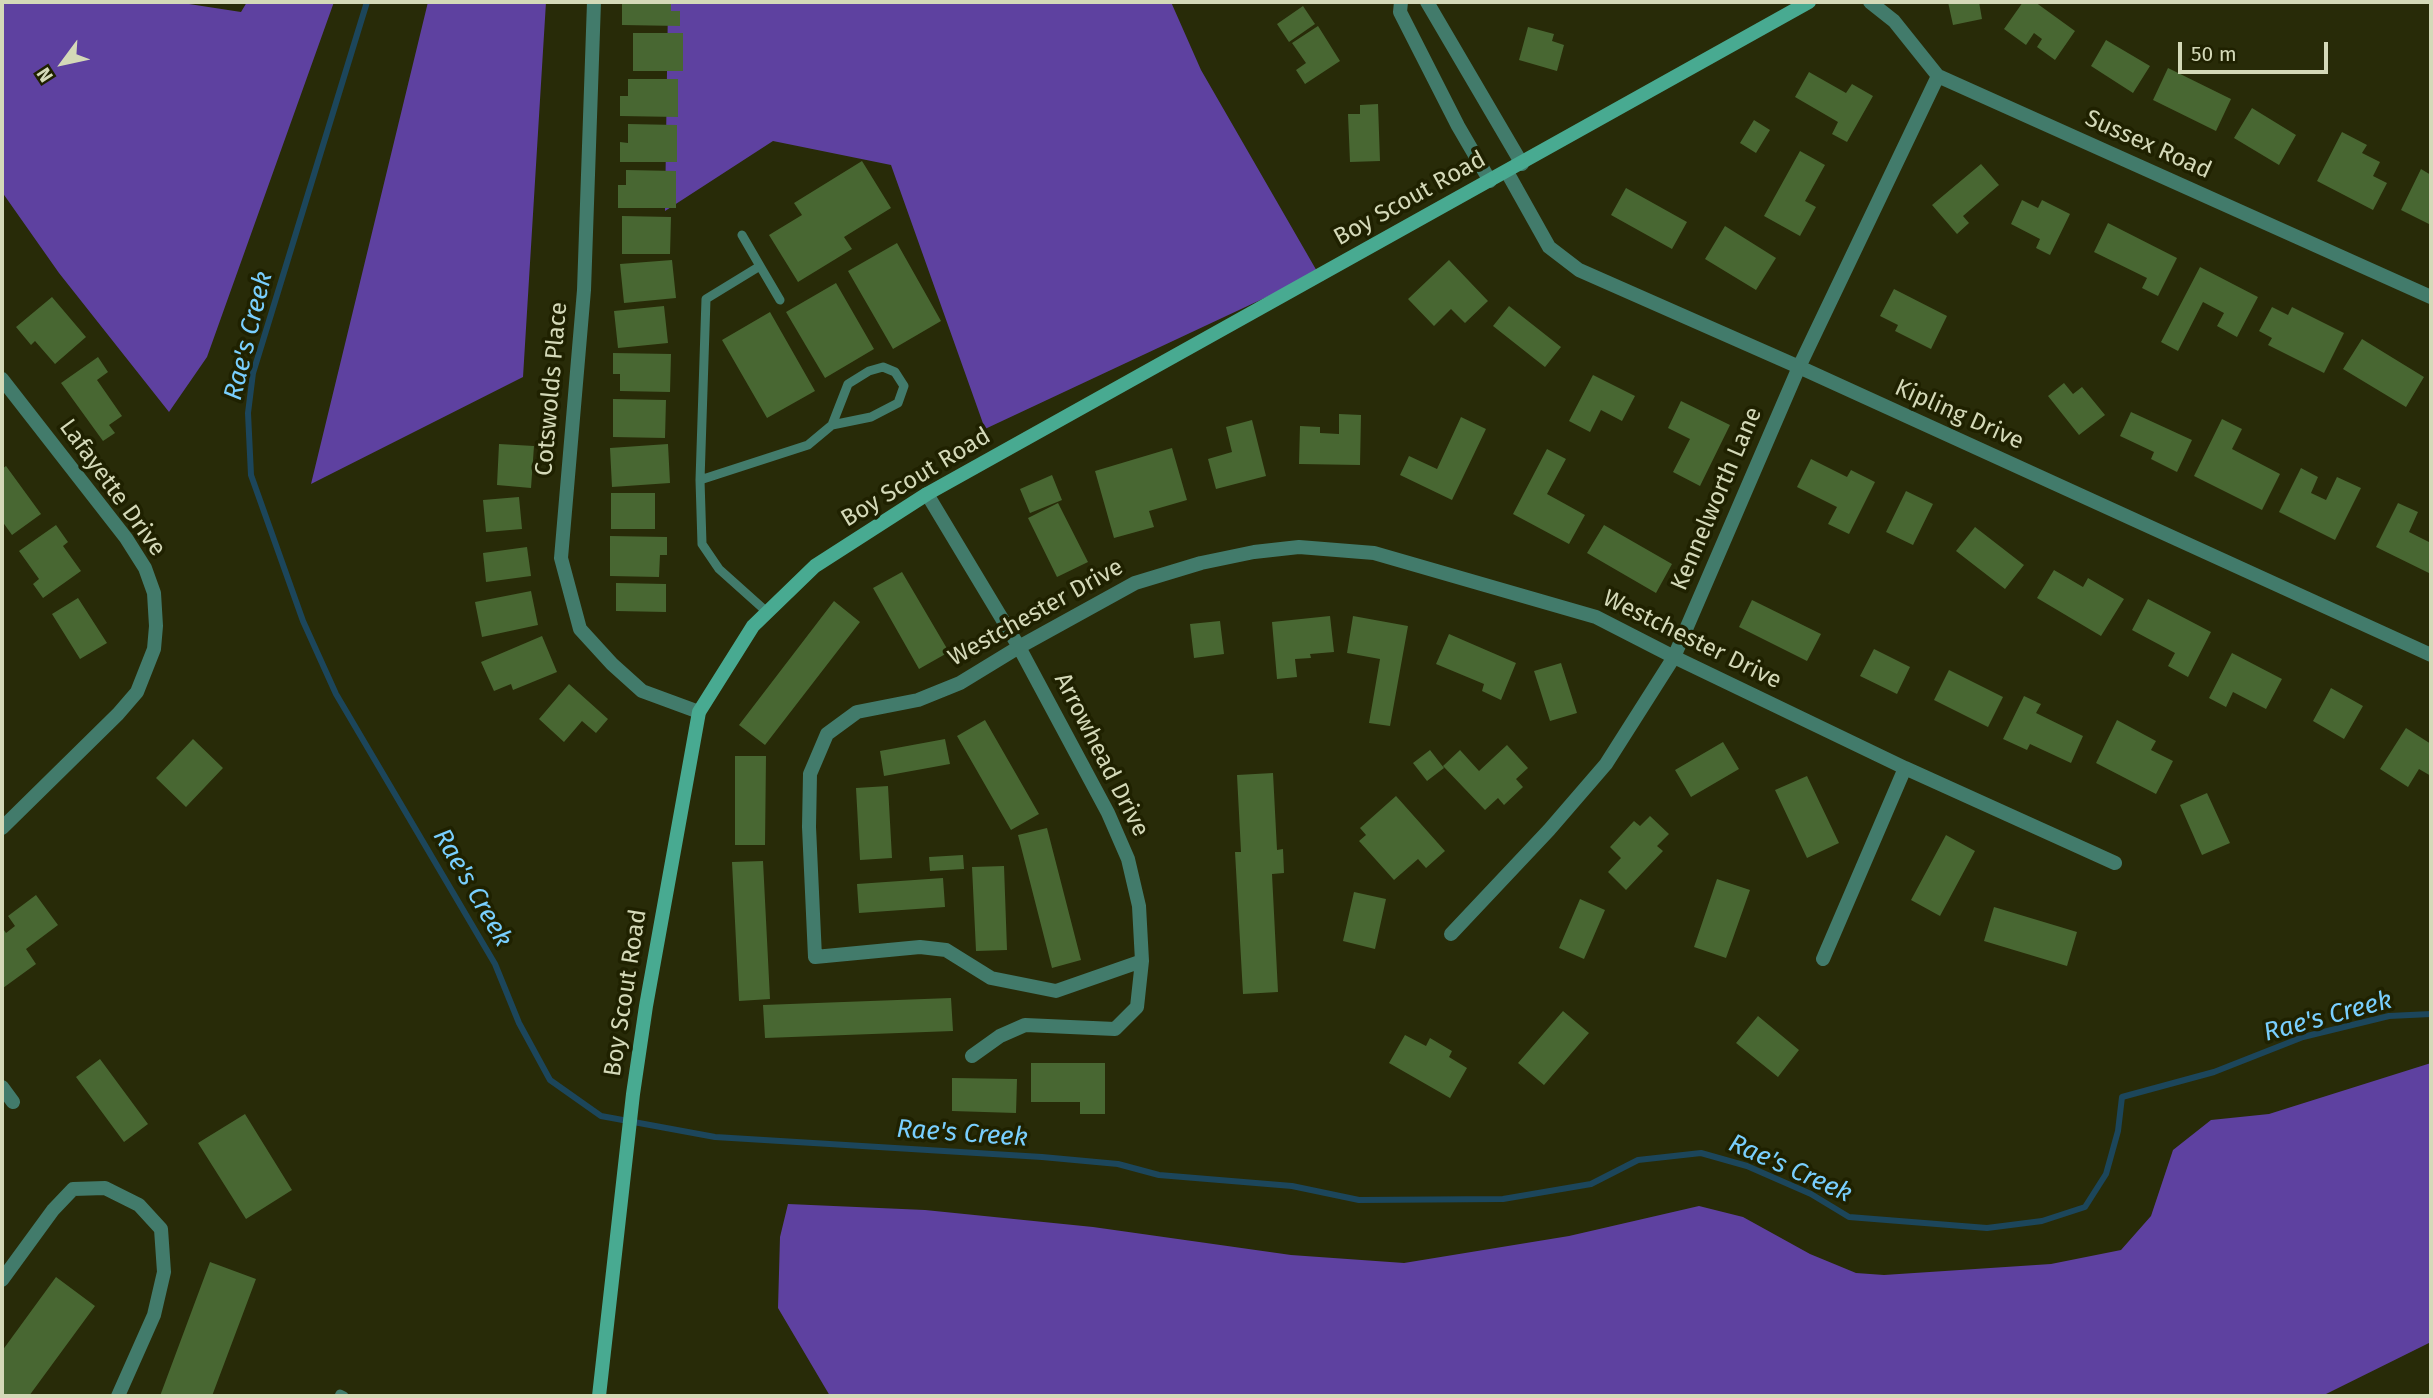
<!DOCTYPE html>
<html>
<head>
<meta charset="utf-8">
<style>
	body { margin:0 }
	#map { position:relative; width:2433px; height:1398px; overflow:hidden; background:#282b08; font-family:"Fira Sans",sans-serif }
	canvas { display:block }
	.frame { position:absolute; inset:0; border:4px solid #d4d9b8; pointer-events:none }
	.north { position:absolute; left:28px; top:28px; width:70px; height:70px; -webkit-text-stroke:5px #1f2100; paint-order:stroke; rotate:237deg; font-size:19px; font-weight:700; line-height:28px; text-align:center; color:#d4d9b8 }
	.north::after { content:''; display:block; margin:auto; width:24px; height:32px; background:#d4d9b8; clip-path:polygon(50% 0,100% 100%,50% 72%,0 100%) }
	.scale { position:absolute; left:2178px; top:42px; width:150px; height:32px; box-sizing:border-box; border:4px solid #d4d9b8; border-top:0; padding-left:9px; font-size:21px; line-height:24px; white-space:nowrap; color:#d4d9b8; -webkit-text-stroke:5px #1f2100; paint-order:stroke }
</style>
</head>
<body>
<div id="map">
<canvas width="2433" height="1398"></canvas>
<div class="frame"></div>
<div class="north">N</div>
<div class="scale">50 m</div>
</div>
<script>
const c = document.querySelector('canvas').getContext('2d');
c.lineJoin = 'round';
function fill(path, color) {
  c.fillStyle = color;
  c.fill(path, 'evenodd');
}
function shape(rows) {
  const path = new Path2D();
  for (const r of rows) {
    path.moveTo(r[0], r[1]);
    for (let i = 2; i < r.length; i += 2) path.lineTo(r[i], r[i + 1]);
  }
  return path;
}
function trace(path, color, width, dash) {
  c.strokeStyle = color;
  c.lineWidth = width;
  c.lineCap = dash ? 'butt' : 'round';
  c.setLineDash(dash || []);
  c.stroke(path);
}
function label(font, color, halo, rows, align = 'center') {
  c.font = font + ' "Fira Sans",sans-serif';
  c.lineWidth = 7;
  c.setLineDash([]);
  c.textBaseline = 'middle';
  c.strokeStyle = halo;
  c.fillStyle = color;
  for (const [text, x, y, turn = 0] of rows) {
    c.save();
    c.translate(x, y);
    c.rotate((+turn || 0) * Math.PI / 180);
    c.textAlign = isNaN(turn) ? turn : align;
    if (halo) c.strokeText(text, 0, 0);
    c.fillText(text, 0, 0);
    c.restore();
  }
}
fill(shape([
	[2,2,176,2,241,12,247,2,334,2,207,357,169,412,59,273,2,192],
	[428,2,546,2,523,377,311,484],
	[668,2,1171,2,1201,70,1318,273,985,429,891,165,773,141,665,211],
	[2431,1063,2431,1342,2322,1396,830,1396,778,1308,780,1237,788,1204,925,1210,1093,1227,1291,1255,1404,1263,1569,1236,1699,1206,1743,1217,1810,1254,1856,1273,1884,1275,2051,1264,2121,1250,2151,1216,2173,1150,2211,1120,2269,1114]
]), '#5e41a0');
trace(shape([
	[367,2,253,373,248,413,251,475,303,621,336,694,495,964,519,1023,550,1080,601,1116,715,1137,1042,1157,1118,1164,1159,1175,1292,1186,1359,1200,1503,1199,1591,1184,1638,1160,1701,1153,1747,1166,1811,1194,1849,1217,1987,1228,2042,1221,2085,1207,2106,1174,2118,1131,2122,1097,2214,1072,2303,1037,2389,1016,2431,1014]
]), '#1c465b', 6);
fill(shape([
	[622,2,671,2,671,11,680,11,680,26,622,25],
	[1948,2,1979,2,1982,19,1953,25],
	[2023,2,2035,2,2075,31,2055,60,2037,47,2042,39,2034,33,2026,45,2004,29],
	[1303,6,1315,24,1289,42,1277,24],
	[1318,26,1340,61,1305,84,1296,70,1306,63,1292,43],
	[1528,27,1554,34,1552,41,1564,45,1557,71,1519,60],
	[633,33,683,33,683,71,633,71],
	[2106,40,2150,66,2133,93,2091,66],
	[2168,68,2231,99,2216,131,2153,100],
	[1809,72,1846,93,1852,84,1873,96,1847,142,1832,134,1838,122,1795,97],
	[628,79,678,79,678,117,620,116,620,96,628,96],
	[1378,104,1380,161,1350,162,1348,114,1360,114,1360,105],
	[2252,108,2296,135,2279,165,2234,138],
	[1754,120,1770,130,1756,153,1740,143],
	[628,124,677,125,677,162,620,162,620,142,628,143],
	[2342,132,2367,145,2362,153,2380,162,2373,176,2387,183,2373,210,2317,181],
	[1800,151,1825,165,1805,201,1816,207,1800,236,1764,216],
	[862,161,891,208,844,237,852,249,798,282,769,235,802,215,794,203],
	[1981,164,1999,185,1963,216,1969,223,1957,234,1932,205],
	[2421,169,2431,175,2431,225,2401,210],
	[626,170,676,171,676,208,618,208,618,185,626,185],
	[1626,188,1687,222,1672,249,1611,215],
	[2022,200,2038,208,2042,200,2070,214,2050,255,2036,248,2040,239,2011,224],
	[622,216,671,217,670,254,622,254],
	[2108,223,2177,258,2158,296,2142,288,2147,278,2094,252],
	[1725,226,1776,258,1756,290,1705,259],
	[897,243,941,321,893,349,848,271],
	[672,260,676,298,624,303,620,264],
	[1449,260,1488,301,1465,323,1451,309,1434,326,1408,299],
	[2200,267,2258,297,2237,337,2217,326,2224,313,2203,302,2178,351,2161,342],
	[836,283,874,349,825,378,786,312],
	[1894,289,1947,316,1931,349,1895,331,1898,325,1880,316],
	[52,297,86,337,55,364,35,341,31,345,16,327],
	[664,306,668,343,618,348,614,311],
	[1509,306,1561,347,1545,367,1493,326],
	[2272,307,2288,315,2292,307,2344,333,2324,373,2268,345,2272,338,2259,331],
	[770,312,815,391,767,418,722,340],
	[2362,339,2424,377,2406,407,2343,369],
	[613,353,671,354,670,392,620,391,620,374,613,374],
	[98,357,108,372,97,380,122,416,109,425,115,433,103,441,61,383],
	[1593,375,1635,396,1622,421,1601,410,1590,432,1569,421],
	[2064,383,2073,394,2082,387,2105,415,2079,435,2048,396],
	[613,399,666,400,665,438,613,437],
	[1681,401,1730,425,1700,486,1673,472,1690,439,1668,428],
	[2131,412,2192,440,2177,472,2151,459,2154,452,2120,436],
	[1339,414,1361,415,1360,465,1299,464,1300,426,1320,427,1320,433,1339,434],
	[1461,417,1486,429,1452,500,1400,475,1409,456,1437,469],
	[2222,419,2242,429,2232,449,2280,474,2262,510,2194,476],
	[1252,420,1266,476,1216,489,1208,459,1232,452,1226,427],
	[499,444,534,446,531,488,497,485],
	[668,444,670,483,612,487,610,448],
	[1172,448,1187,500,1149,511,1154,527,1114,538,1095,471],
	[1547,449,1566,459,1547,494,1585,515,1569,544,1513,514],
	[1811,459,1847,477,1851,470,1875,482,1849,534,1828,524,1837,507,1797,487],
	[6,466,41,514,12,535,2,521,2,469],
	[2301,468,2318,477,2311,493,2326,500,2337,477,2361,488,2335,540,2279,512],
	[1052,475,1062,500,1030,513,1020,489],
	[1906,491,1933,504,1913,545,1886,532],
	[611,493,655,493,655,529,611,529],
	[519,497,522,529,486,532,483,500],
	[1058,503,1088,562,1057,577,1028,518],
	[2398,503,2418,512,2409,532,2431,543,2431,574,2376,547],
	[56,525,68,542,63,546,81,571,43,598,33,584,39,579,19,551],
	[1604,525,1672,564,1656,593,1587,553],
	[1975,527,2024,565,2005,589,1956,551],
	[610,536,667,537,667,555,660,555,659,577,610,576],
	[527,547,531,576,486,582,483,553],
	[2054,570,2083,587,2088,578,2124,599,2101,636,2037,598],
	[902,572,949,652,919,669,873,588],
	[616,583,666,584,666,612,616,611],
	[531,591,538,625,482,637,475,602],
	[78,598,107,643,80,659,52,614],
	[2148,599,2211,632,2188,677,2168,666,2175,653,2132,630],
	[1752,600,1821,634,1807,661,1739,627],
	[834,601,860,622,765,745,739,725],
	[1330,616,1334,652,1310,654,1311,658,1295,659,1297,677,1277,679,1272,622],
	[1353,616,1408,626,1390,726,1369,723,1380,659,1347,653],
	[1220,621,1224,654,1194,658,1190,624],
	[1449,634,1516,663,1501,700,1482,691,1484,684,1436,664],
	[542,636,557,672,513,690,511,684,494,691,481,662],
	[1874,649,1910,667,1897,694,1860,676],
	[2232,653,2282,679,2266,709,2233,692,2226,707,2209,698],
	[1561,663,1577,713,1550,721,1534,671],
	[1949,670,2003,697,1988,727,1934,700],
	[569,684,608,719,596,733,582,721,564,742,539,719],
	[2331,688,2363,706,2344,739,2313,721],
	[2024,696,2041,704,2036,713,2083,736,2071,763,2030,744,2027,750,2003,739],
	[985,720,1039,814,1011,830,957,736],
	[2117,720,2156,741,2151,750,2173,761,2156,794,2096,763],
	[2406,728,2431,744,2431,776,2419,769,2408,787,2380,769],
	[193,739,223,768,186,807,156,778],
	[945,739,950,764,884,776,880,751],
	[1723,742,1739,769,1691,797,1675,770],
	[1507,745,1528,768,1516,779,1523,787,1504,805,1498,798,1485,810,1443,766,1460,750,1479,771],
	[1430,750,1444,768,1427,781,1413,763],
	[735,756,766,756,765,845,735,845],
	[1273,773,1277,850,1283,849,1284,873,1272,874,1278,992,1243,994,1235,852,1241,852,1237,775],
	[1807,776,1839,843,1807,858,1775,790],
	[888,786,892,858,860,860,856,788],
	[2207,793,2230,843,2202,855,2180,805],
	[1396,796,1445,851,1426,868,1418,859,1394,880,1359,841,1366,835,1360,828],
	[1650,816,1669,834,1657,846,1663,851,1626,890,1608,872,1621,858,1610,847,1634,821,1640,826],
	[1047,828,1081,960,1052,968,1018,835],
	[1946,835,1975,851,1940,916,1911,900],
	[963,855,964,869,930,871,929,857],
	[763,861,770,999,739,1001,732,862],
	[1004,866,1007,950,976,951,972,867],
	[943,878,945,907,859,913,857,884],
	[1717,879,1750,890,1726,958,1694,947],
	[1354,892,1386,899,1375,949,1343,941],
	[36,895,58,925,26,949,36,964,3,988,2,927,6,933,15,926,8,916],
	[1580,899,1605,910,1584,959,1559,948],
	[1994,907,2077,932,2067,966,1984,941],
	[951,998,953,1031,765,1038,763,1005],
	[1563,1011,1589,1033,1544,1085,1518,1063],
	[1758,1016,1799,1050,1778,1077,1736,1043],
	[1405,1035,1426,1046,1430,1038,1452,1051,1449,1057,1467,1068,1450,1098,1389,1063],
	[100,1059,148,1124,124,1142,76,1077],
	[1031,1063,1105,1063,1105,1114,1080,1114,1080,1102,1031,1102],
	[952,1078,1017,1079,1016,1113,952,1111],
	[245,1114,292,1190,246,1219,198,1143],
	[210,1262,256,1279,212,1396,160,1396],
	[56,1277,95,1306,29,1396,2,1396,2,1351]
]), '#486732');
trace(shape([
	[742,235,760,266],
	[700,480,706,299,760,266,780,300],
	[767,612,719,569,702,544,700,480,808,445,832,425,848,384,869,371,883,367,895,372,904,386,898,403,871,417,832,425],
	[339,1396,340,1394,344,1396]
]), '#427b6b', 9);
trace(shape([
	[594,2,584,290,561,558,580,629,612,664,642,691,699,712],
	[1401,2,1400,12,1458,126,1490,181],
	[1427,2,1522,164],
	[1870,2,1894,21,1938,76,2431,297],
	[1507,172,1549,247,1579,270,1799,367,2431,655],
	[2,379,126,538,145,568,154,593,156,626,154,649,137,692,118,714,2,828],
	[927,494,1019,647,1108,813,1128,859,1139,906,1142,961,1137,1007,1115,1029,1025,1025,1000,1036,972,1056],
	[1451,934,1549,830,1606,764,1674,657,1799,367,1938,76],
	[1823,959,1905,768],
	[1142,961,1056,991,991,978,946,950,920,947,815,957,809,827,810,774,827,734,857,712,918,700,960,683,1019,647,1135,583,1201,563,1254,552,1299,547,1374,553,1596,617,1674,657,1905,768,2115,863],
	[2,1087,13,1102],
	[2,1280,53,1210,73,1189,105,1188,139,1205,161,1229,164,1272,154,1315,118,1396]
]), '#427b6b', 14);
trace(shape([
	[599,1396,633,1094,646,1006,699,712,753,626,815,566,927,494,1809,2]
]), '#48aa91', 14);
label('24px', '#d4d9b8', '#1f2100', [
	["Sussex Road",2148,145,24],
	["Boy Scout Road",1410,199,-29],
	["Cotswolds Place",552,389,-85],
	["Kipling Drive",1959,415,24],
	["Boy Scout Road",916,478,-31],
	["Lafayette Drive",112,488,54],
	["Kennelworth Lane",1717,499,-67],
	["Westchester Drive",1036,613,-29],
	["Westchester Drive",1692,640,26],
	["Arrowhead Drive",1101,755,63],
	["Boy Scout Road",626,993,-81]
]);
label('italic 26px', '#79cffe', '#1f2100', [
	["Rae's Creek",249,336,-76],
	["Rae's Creek",472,888,60],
	["Rae's Creek",2328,1017,-15],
	["Rae's Creek",962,1134,4],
	["Rae's Creek",1790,1169,24]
]);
</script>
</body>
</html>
